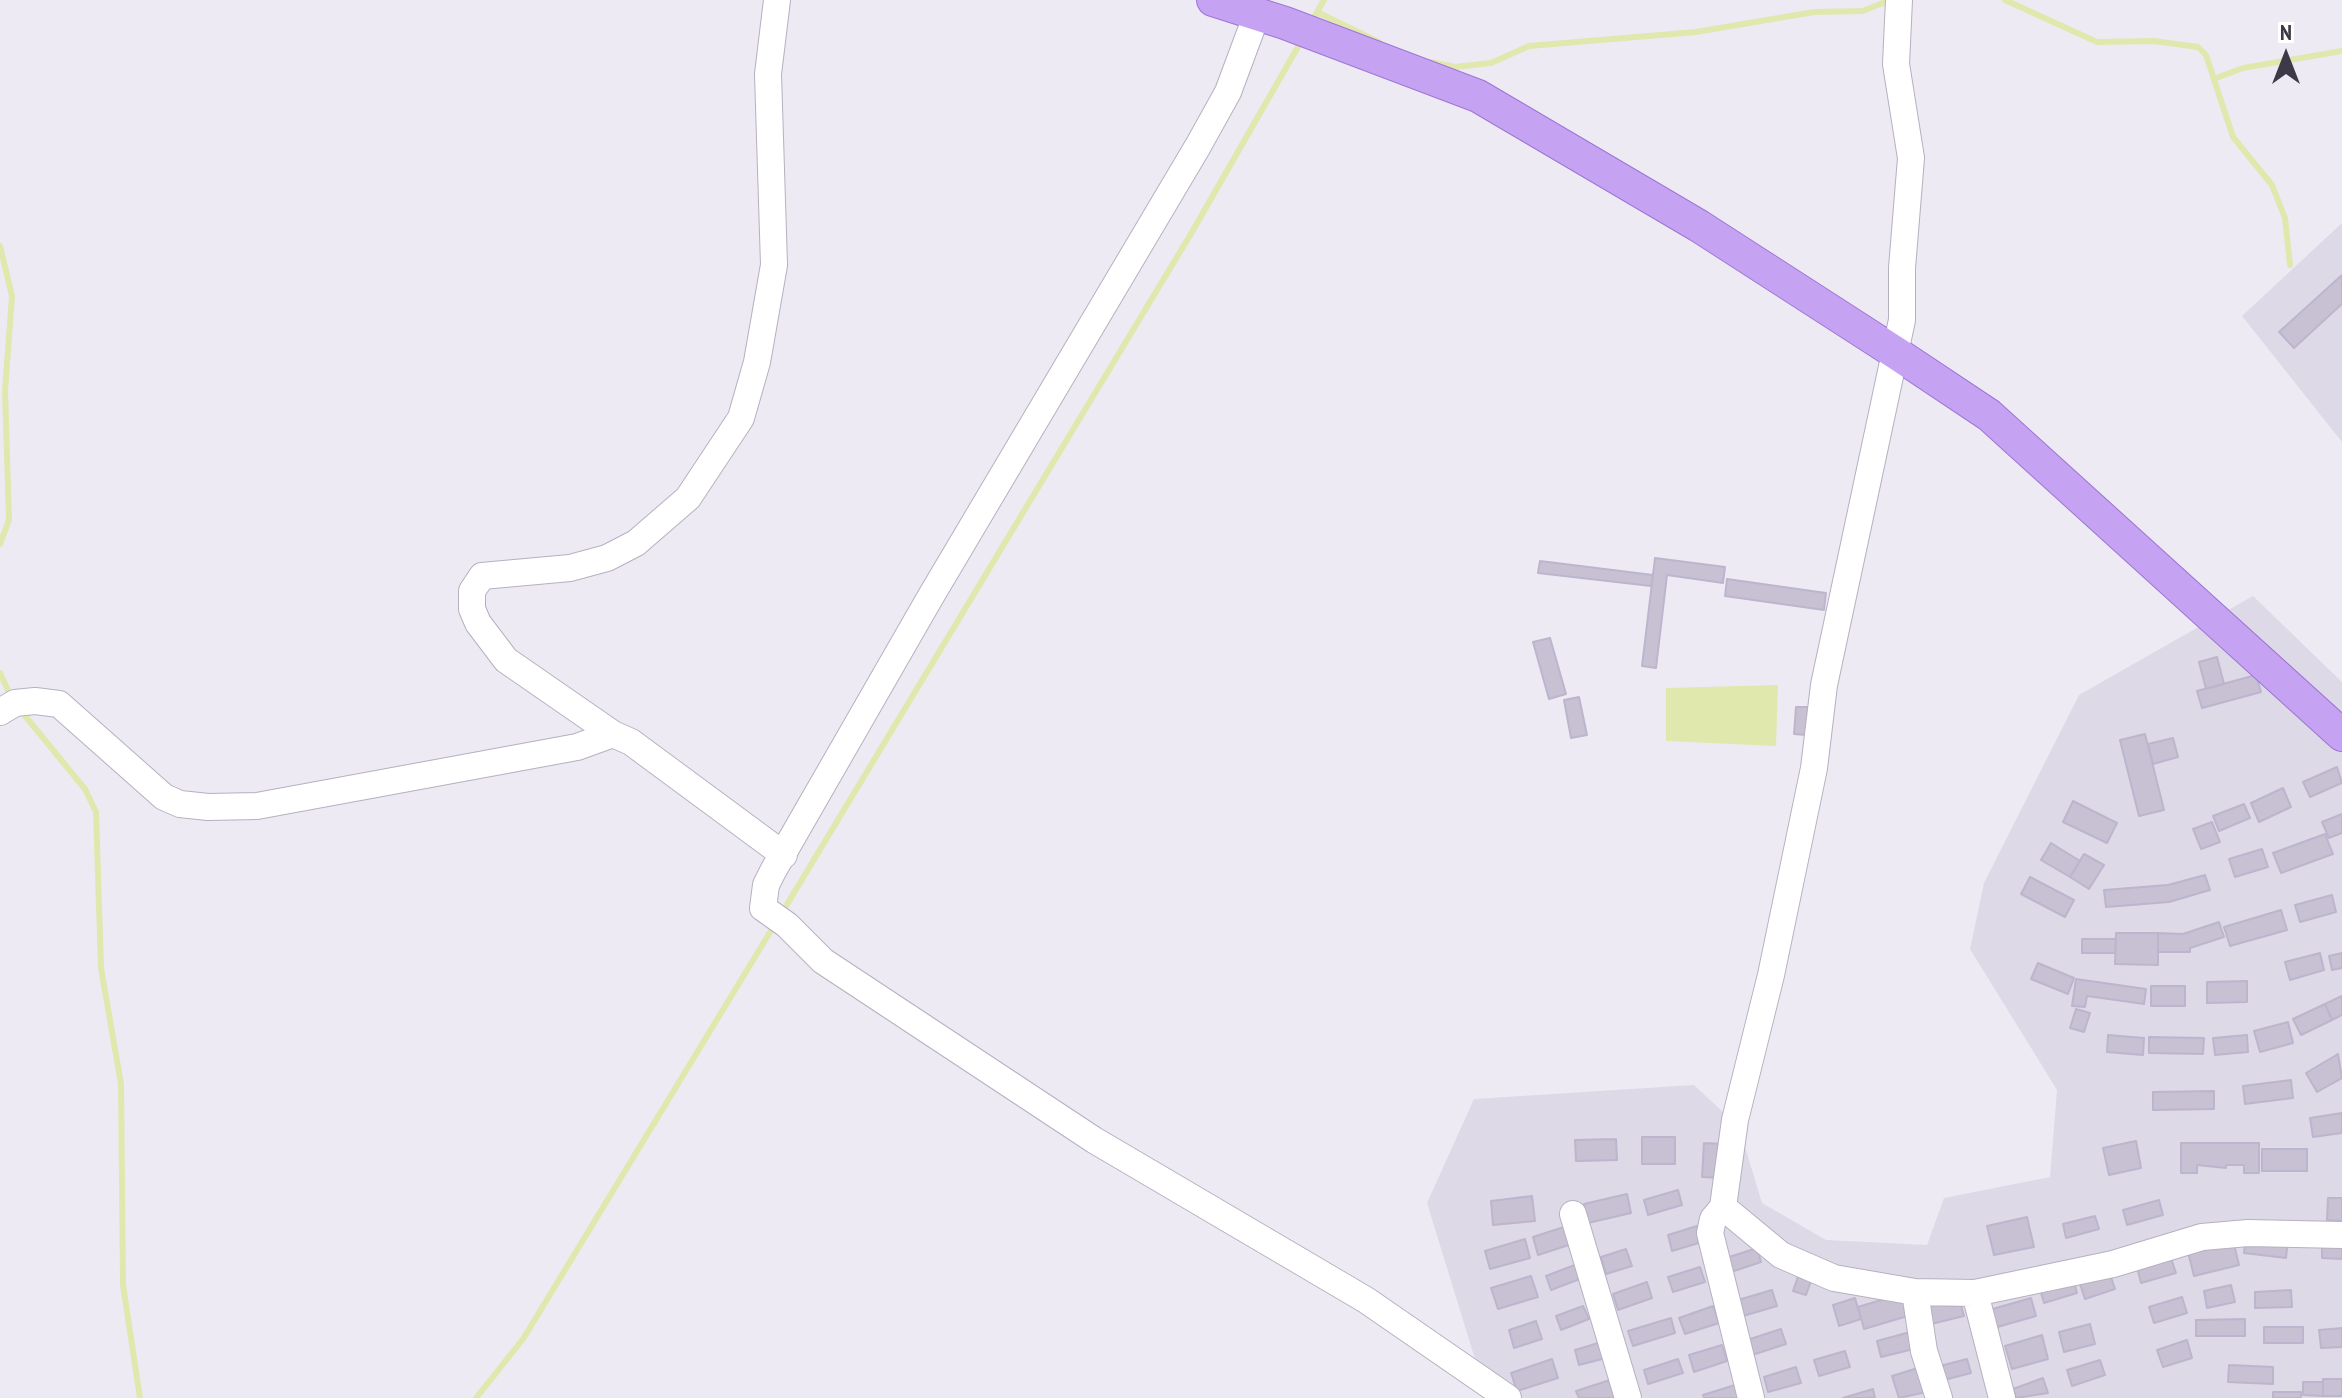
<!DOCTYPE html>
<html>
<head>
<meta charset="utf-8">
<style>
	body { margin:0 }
	#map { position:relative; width:2342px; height:1398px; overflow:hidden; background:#eeeaf3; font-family:"PT Sans Narrow",sans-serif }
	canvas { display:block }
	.north { position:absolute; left:2246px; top:16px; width:80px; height:80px; -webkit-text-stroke:6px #fff; paint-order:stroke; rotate:0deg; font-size:22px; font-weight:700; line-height:32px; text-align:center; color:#3d3946 }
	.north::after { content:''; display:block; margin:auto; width:28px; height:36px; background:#3d3946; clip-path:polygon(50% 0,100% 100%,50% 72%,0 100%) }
</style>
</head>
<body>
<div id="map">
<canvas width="2342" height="1398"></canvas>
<div class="north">N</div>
</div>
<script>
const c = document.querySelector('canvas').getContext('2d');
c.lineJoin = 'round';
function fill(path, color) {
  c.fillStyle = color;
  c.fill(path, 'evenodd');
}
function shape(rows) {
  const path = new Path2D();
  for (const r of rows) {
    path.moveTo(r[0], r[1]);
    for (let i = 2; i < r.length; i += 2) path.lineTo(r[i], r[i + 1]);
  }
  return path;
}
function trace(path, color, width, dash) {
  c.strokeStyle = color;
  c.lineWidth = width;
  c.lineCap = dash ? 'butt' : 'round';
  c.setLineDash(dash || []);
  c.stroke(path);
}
fill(shape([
	[2342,223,2342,442,2242,316],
	[2253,596,2342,682,2342,1398,1487,1398,1427,1203,1474,1099,1694,1085,1739,1127,1762,1203,1826,1240,1927,1245,1944,1198,2050,1177,2057,1090,1970,949,1984,883,2079,695]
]), '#ded9e6');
fill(shape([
	[1778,685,1776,746,1666,741,1666,688]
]), '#e1e8ae');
trace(shape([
	[2005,0,2097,42,2154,41,2198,47,2206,55,2233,137,2272,185,2285,218,2290,265],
	[1317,12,1379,42],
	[1312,21,1324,0],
	[1431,62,1455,67,1491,63,1529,46,1696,32,1814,12,1863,11,1890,0],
	[2216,78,2243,68,2342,51],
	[0,246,12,296,5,391,9,520,0,544],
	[0,673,12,699],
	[21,711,85,789,96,812,101,968,121,1084,123,1285,140,1398],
	[783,911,1192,232,1303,38],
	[476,1398,523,1339,775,924]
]), '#e1e8ae', 6);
const building = shape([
	[2342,275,2342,304,2294,348,2279,332,2342,275],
	[1655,558,1725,567,1723,583,1667,575,1656,668,1642,666,1655,558],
	[1540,561,1653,575,1651,586,1538,573,1540,561],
	[1727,579,1826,593,1824,610,1725,596,1727,579],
	[1550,638,1566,694,1549,699,1533,642,1550,638],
	[2217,657,2224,684,2206,689,2199,662,2217,657],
	[2256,675,2261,692,2202,708,2197,691,2256,675],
	[1579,697,1587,735,1571,738,1564,700,1579,697],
	[1796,707,1808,707,1806,735,1794,734,1796,707],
	[2145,734,2164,810,2139,816,2120,740,2145,734],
	[2173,738,2178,757,2153,764,2148,744,2173,738],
	[2337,767,2342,783,2310,797,2303,782,2337,767],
	[2283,788,2291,807,2259,822,2251,803,2283,788],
	[2073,801,2117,823,2107,843,2063,822,2073,801],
	[2244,804,2250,818,2219,831,2213,816,2244,804],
	[2342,814,2342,833,2329,838,2322,822,2342,814],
	[2212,822,2220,842,2201,849,2193,829,2212,822],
	[2325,834,2333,854,2281,873,2273,853,2325,834],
	[2051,843,2080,861,2070,877,2041,860,2051,843],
	[2262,849,2268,867,2235,877,2229,859,2262,849],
	[2084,854,2104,865,2089,889,2070,877,2084,854],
	[2205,875,2210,890,2169,902,2106,907,2104,890,2168,885,2205,875],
	[2030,877,2074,900,2065,917,2021,894,2030,877],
	[2332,895,2336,912,2300,922,2295,905,2332,895],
	[2281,910,2287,930,2230,946,2224,927,2281,910],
	[2219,922,2224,937,2190,948,2190,952,2158,952,2158,933,2183,934,2219,922],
	[2116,933,2158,933,2158,965,2115,964,2116,933],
	[2082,939,2116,939,2115,953,2082,953,2082,939],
	[2320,953,2324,970,2290,980,2285,962,2320,953],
	[2342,953,2342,968,2332,970,2329,956,2342,953],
	[2038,963,2074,978,2068,994,2031,979,2038,963],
	[2076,979,2146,989,2144,1004,2087,996,2085,1007,2072,1006,2076,979],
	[2247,981,2247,1002,2207,1003,2207,982,2247,981],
	[2151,986,2185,986,2185,1006,2151,1006,2151,986],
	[2342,996,2342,1015,2332,1020,2325,1004,2342,996],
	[2325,1004,2332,1020,2301,1035,2293,1019,2325,1004],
	[2076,1009,2090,1013,2084,1032,2070,1028,2076,1009],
	[2288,1022,2293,1043,2260,1052,2254,1031,2288,1022],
	[2108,1035,2144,1038,2143,1055,2107,1052,2108,1035],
	[2247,1035,2248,1052,2215,1055,2213,1038,2247,1035],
	[2149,1037,2204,1038,2203,1054,2149,1053,2149,1037],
	[2338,1054,2342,1078,2317,1092,2306,1073,2338,1054],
	[2291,1080,2293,1098,2245,1104,2243,1086,2291,1080],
	[2214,1091,2214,1109,2153,1110,2153,1092,2214,1091],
	[2342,1113,2342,1133,2313,1137,2310,1118,2342,1113],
	[1642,1137,1675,1137,1675,1164,1642,1164,1642,1137],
	[1616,1139,1617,1160,1576,1161,1575,1140,1616,1139],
	[2136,1141,2141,1168,2109,1175,2103,1148,2136,1141],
	[1704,1143,1724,1144,1723,1178,1702,1177,1704,1143],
	[2181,1143,2259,1143,2259,1173,2244,1173,2244,1165,2226,1165,2226,1168,2197,1165,2197,1173,2181,1173,2181,1143],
	[2262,1149,2307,1149,2307,1171,2262,1171,2262,1149],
	[1678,1190,1682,1205,1648,1215,1644,1200,1678,1190],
	[1627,1194,1631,1213,1588,1223,1584,1204,1627,1194],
	[1532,1196,1535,1221,1493,1225,1491,1201,1532,1196],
	[2328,1198,2342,1198,2342,1221,2327,1220,2328,1198],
	[2159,1200,2163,1215,2127,1225,2123,1210,2159,1200],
	[2095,1216,2099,1229,2066,1238,2063,1224,2095,1216],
	[2027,1217,2034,1247,1994,1255,1987,1226,2027,1217],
	[1567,1226,1572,1244,1538,1255,1533,1237,1567,1226],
	[1697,1226,1702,1242,1672,1251,1668,1235,1697,1226],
	[2246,1235,2288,1240,2286,1258,2244,1253,2246,1235],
	[2322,1238,2342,1239,2342,1259,2322,1258,2322,1238],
	[1525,1239,1530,1258,1490,1269,1485,1251,1525,1239],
	[2233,1240,2239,1265,2194,1276,2188,1252,2233,1240],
	[1757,1248,1761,1262,1728,1273,1723,1259,1757,1248],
	[1626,1249,1632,1266,1606,1274,1601,1257,1626,1249],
	[2171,1258,2176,1273,2141,1283,2137,1267,2171,1258],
	[1580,1263,1585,1277,1551,1290,1546,1276,1580,1263],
	[1700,1267,1705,1282,1673,1292,1668,1277,1700,1267],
	[1801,1268,1814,1273,1806,1295,1793,1291,1801,1268],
	[2110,1274,2115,1289,2085,1299,2080,1284,2110,1274],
	[1531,1276,1538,1297,1498,1309,1491,1288,1531,1276],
	[2073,1279,2077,1293,2044,1303,2040,1289,2073,1279],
	[1647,1282,1652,1298,1618,1310,1613,1294,1647,1282],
	[2231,1285,2235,1302,2207,1308,2204,1291,2231,1285],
	[1772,1290,1777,1306,1743,1316,1738,1300,1772,1290],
	[2291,1290,2292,1307,2255,1308,2255,1292,2291,1290],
	[1904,1293,1911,1315,1864,1329,1858,1307,1904,1293],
	[2182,1297,2187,1313,2154,1323,2149,1307,2182,1297],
	[1855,1298,1861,1319,1839,1326,1833,1305,1855,1298],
	[1959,1298,1964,1316,1927,1325,1922,1307,1959,1298],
	[2031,1298,2036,1316,1994,1328,1989,1310,2031,1298],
	[1583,1306,1589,1319,1561,1330,1556,1316,1583,1306],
	[1713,1306,1719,1323,1685,1334,1679,1318,1713,1306],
	[1671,1318,1675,1333,1633,1346,1628,1331,1671,1318],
	[2245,1319,2245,1336,2196,1336,2196,1320,2245,1319],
	[1536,1321,1542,1339,1514,1348,1509,1330,1536,1321],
	[2090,1324,2095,1344,2064,1352,2059,1332,2090,1324],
	[2264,1327,2303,1327,2303,1343,2264,1343,2264,1327],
	[2342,1328,2342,1347,2321,1348,2319,1330,2342,1328],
	[1781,1329,1786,1344,1752,1355,1747,1340,1781,1329],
	[1914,1331,1918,1348,1881,1357,1877,1341,1914,1331],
	[2042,1335,2048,1359,2012,1369,2005,1346,2042,1335],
	[2187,1340,2192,1358,2163,1367,2157,1350,2187,1340],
	[1605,1341,1610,1357,1579,1365,1575,1350,1605,1341],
	[1722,1345,1727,1361,1694,1372,1689,1355,1722,1345],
	[1845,1351,1850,1367,1819,1376,1814,1360,1845,1351],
	[1552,1359,1558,1378,1517,1391,1511,1373,1552,1359],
	[1678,1359,1683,1373,1648,1384,1644,1370,1678,1359],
	[1967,1359,1971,1373,1944,1380,1940,1366,1967,1359],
	[2100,1360,2105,1375,2072,1386,2067,1370,2100,1360],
	[2229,1365,2273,1367,2273,1384,2228,1382,2229,1365],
	[1924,1366,1931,1391,1899,1398,1892,1376,1924,1366],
	[1796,1367,1801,1383,1768,1392,1764,1377,1796,1367],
	[2043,1378,2048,1393,2016,1398,2013,1389,2043,1378],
	[2323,1379,2342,1379,2342,1396,2323,1396,2323,1379],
	[1610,1380,1615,1398,1579,1398,1576,1391,1610,1380],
	[2303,1382,2323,1382,2323,1396,2303,1395,2303,1382],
	[1735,1385,1739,1398,1704,1398,1703,1395,1735,1385],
	[1873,1389,1875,1398,1843,1398,1873,1389],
	[2273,1392,2301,1392,2301,1398,2273,1398,2273,1392]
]);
fill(building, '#c7c1d3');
trace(building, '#bdb5cd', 2);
const minor = shape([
	[1899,0,1896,64,1911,158,1902,268,1902,320,1824,685,1814,768,1771,975,1735,1120,1723,1207,1781,1255,1834,1278,1915,1292,1975,1293,2113,1264,2202,1237,2248,1233,2342,1235],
	[1257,14,1228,92,1198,146,931,596,773,871,766,885,763,908,787,925,823,961,1094,1140,1366,1300,1508,1398],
	[0,712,15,703,35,701,59,704,164,797,180,804,208,807,257,806,577,747,613,734,631,742,784,855],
	[613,734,506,660,478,623,472,609,472,591,482,576,570,568,607,558,636,543,688,498,741,418,757,362,774,265,768,74,777,0],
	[1723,1207,1713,1219,1710,1233,1751,1398],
	[1573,1214,1628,1398],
	[1915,1292,1924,1351,1939,1398],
	[1975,1293,2002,1398]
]);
const major = shape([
	[1213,0,1285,23,1478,96,1699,226,1896,353,1989,415,2342,735]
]);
trace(minor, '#b6b0c0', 28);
trace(major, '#9d75d6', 34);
trace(minor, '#fff', 26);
trace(major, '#c5a3f2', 32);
</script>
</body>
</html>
